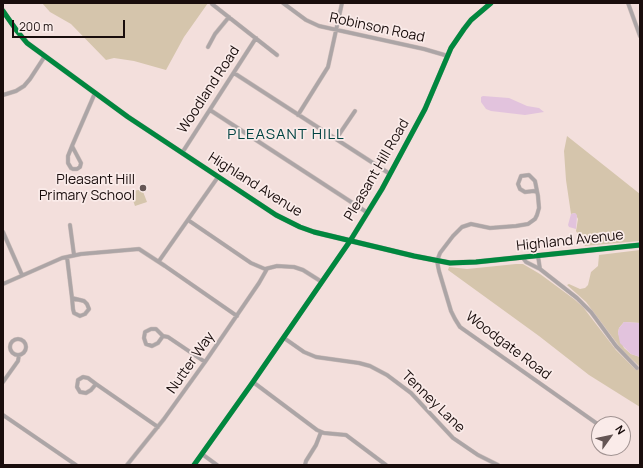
<!DOCTYPE html>
<html>
<head>
<meta charset="utf-8">
<style>
	body { margin:0 }
	#map { position:relative; width:643px; height:468px; overflow:hidden; background:#f3dfdc; font-family:Manrope,sans-serif }
	canvas { display:block }
	.frame { position:absolute; inset:0; border:4px solid #190d0c; pointer-events:none }
	.north { position:absolute; left:591px; top:416px; width:40px; height:40px; box-sizing:border-box; background:#faebe9; border:1px solid #a09291; border-radius:50%; rotate:57deg; font-size:11px; font-weight:700; line-height:16px; text-align:center; color:#190d0c }
	.north::after { content:''; display:block; margin:auto; width:14px; height:18px; background:#655655; clip-path:polygon(50% 0,100% 100%,50% 72%,0 100%) }
	.scale { position:absolute; left:12px; top:20px; width:113px; height:18px; box-sizing:border-box; border:2px solid #190d0c; border-top:0; padding-left:5px; font-size:12px; line-height:14px; white-space:nowrap; color:#190d0c; -webkit-text-stroke:3px #faebe9; paint-order:stroke }
</style>
</head>
<body>
<div id="map">
<canvas width="643" height="468"></canvas>
<div class="frame"></div>
<div class="north">N</div>
<div class="scale">200 m</div>
</div>
<script>
const c = document.querySelector('canvas').getContext('2d');
c.lineJoin = 'round';
function fill(path, color) {
  c.fillStyle = color;
  c.fill(path, 'evenodd');
}
function shape(rows) {
  const path = new Path2D();
  for (const r of rows) {
    if (r.length === 3) {
      path.moveTo(r[0] + r[2], r[1]);
      path.arc(r[0], r[1], r[2], 0, 2 * Math.PI);
      continue;
    }
    path.moveTo(r[0], r[1]);
    for (let i = 2; i < r.length; i += 2) path.lineTo(r[i], r[i + 1]);
  }
  return path;
}
function trace(path, color, width, dash) {
  c.strokeStyle = color;
  c.lineWidth = width;
  c.lineCap = dash ? 'butt' : 'round';
  c.setLineDash(dash || []);
  c.stroke(path);
}
function label(font, color, halo, rows, align = 'center') {
  c.font = font + ' Manrope,sans-serif';
  c.lineWidth = 3.5;
  c.setLineDash([]);
  c.textBaseline = 'middle';
  c.strokeStyle = halo;
  c.fillStyle = color;
  for (const [text, x, y, turn = 0] of rows) {
    c.save();
    c.translate(x, y);
    c.rotate((+turn || 0) * Math.PI / 180);
    c.textAlign = isNaN(turn) ? turn : align;
    if (halo) c.strokeText(text, 0, 0);
    c.fillText(text, 0, 0);
    c.restore();
  }
}
fill(shape([
	[42,3,208,3,184,37,166,70,134,61,114,58,106,60,71,24,50,12],
	[567,136,640,194,640,241,585,246,576,231,578,219,575,213,571,214,566,180,564,151],
	[142,189,147,202,135,206,130,192],
	[640,250,640,323,624,322,619,328,618,333,624,348,631,354,640,357,640,367,622,350,586,302,567,285,569,284,580,289,585,288,588,285,591,272,598,266,599,255],
	[516,264,523,264,540,274,574,299,583,307,616,350,635,369,640,368,640,407,589,375,539,336,448,270,449,267,467,269]
]), '#d5c5ac');
fill(shape([
	[483,96,509,98,527,106,539,108,544,112,525,115,491,111,486,109,481,102,481,97],
	[571,214,575,213,577,215,576,229,569,227,568,225],
	[624,322,640,323,640,357,631,354,620,343,618,333,619,328]
]), '#e2c3dd');
const minor = shape([
	[283,3,306,20,319,26,424,49,448,56],
	[628,3,640,36],
	[212,4,277,55],
	[208,47,215,34,229,17],
	[234,73,390,174],
	[3,95,16,91,24,86,30,79,45,56],
	[210,110,368,213],
	[298,115,328,67,342,3],
	[336,139,355,111],
	[72,146,81,163,80,167,77,169,73,169,71,168,68,163,68,156,72,146],
	[72,146,95,93],
	[182,153,256,38],
	[537,192,534,191,525,192,520,189,518,184,521,176,529,175,535,181,538,196,539,208,537,215,535,219,528,224,516,226,490,228,471,224,462,227,453,236,440,253,437,261,439,271,451,311,455,319,460,327,599,425],
	[188,220,251,263,265,269,277,266,294,267,303,270,322,282],
	[70,225,74,255],
	[3,232,22,275],
	[538,256,540,269],
	[67,257,72,298],
	[523,258,526,262,540,269,577,298,591,312,616,346,637,368],
	[159,261,218,177],
	[3,284,62,258,81,254,139,249,165,266,237,316],
	[72,298,84,301,87,304,89,309,85,314,80,316,74,313,73,309,72,298],
	[151,329,156,329,163,336,158,343,152,346,146,344,144,338,145,332,151,329],
	[163,336,168,337,205,362],
	[284,338,304,352,316,357,359,363,370,366,387,375,411,393,453,438,478,455,498,465],
	[18,347,8],
	[83,377,88,378,96,384,91,390,86,393,80,392,77,387,78,380,83,377],
	[3,382,18,361,19,355],
	[253,382,317,430,324,433,346,435,386,465],
	[96,384,158,427],
	[3,415,76,465],
	[202,454,217,465],
	[127,465,164,419,205,362,259,283,267,269],
	[305,465,306,461,316,445,321,432]
]);
const tertiary = shape([
	[3,11,17,31,27,43,128,117,276,215,300,227,314,232,414,256,450,263,476,262,640,245],
	[194,465,253,382,350,241,382,189,425,109,451,48,464,29,471,20,491,3]
]);
trace(minor, '#cabbb8', 4.5);
trace(tertiary, '#cabbb8', 5.5);
trace(minor, '#aca5a6', 3.5);
trace(tertiary, '#aca5a6', 4.5);
trace(shape([
	[3,11,17,31,27,43,128,117,276,215,300,227,314,232,414,256,450,263,476,262,640,245],
	[194,465,253,382,350,241,382,189,425,109,451,48,464,29,471,20,491,3]
]), '#00873e', 5);
for (const [x, y, r, color] of [
	[143,188,4,"#655655"]
]) {
  const dot = new Path2D();
  dot.arc(x, y, r, 0, 2 * Math.PI);
  c.fillStyle = color;
  c.fill(dot);
  trace(dot, '#faebe9', 1.5);
}
label('14px', '#190d0c', '#faebe9', [
	["Robinson Road",377,28,12],
	["Woodland Road",209,90,-57],
	["Pleasant Hill Road",377,170,-60],
	["Highland Avenue",255,185,32],
	["Highland Avenue",570,241,-6],
	["Woodgate Road",508,346,37],
	["Nutter Way",191,363,-55],
	["Tenney Lane",433,402,44]
]);
label('14px', '#190d0c', '#faebe9', [
	["Pleasant Hill",135,180],
	["Primary School",135,196]
], 'right');
c.letterSpacing = '1px';
label('15px', '#004342', '#faebe9', [
	["PLEASANT HILL",286,135]
]);
c.letterSpacing = '0px';
</script>
</body>
</html>
